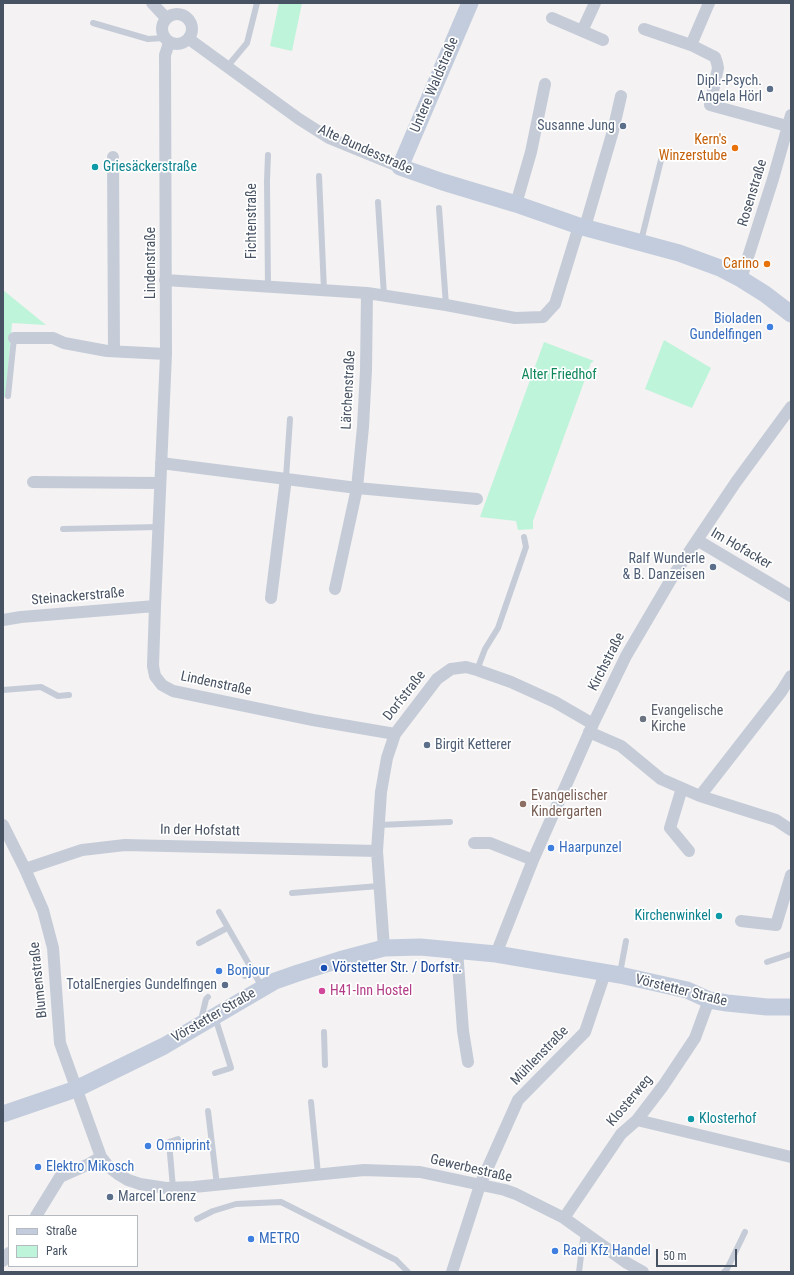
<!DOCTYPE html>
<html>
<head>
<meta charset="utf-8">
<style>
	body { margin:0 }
	#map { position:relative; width:794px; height:1275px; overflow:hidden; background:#f4f2f2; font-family:"Roboto Condensed",sans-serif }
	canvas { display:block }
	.frame { position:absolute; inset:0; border:4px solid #475262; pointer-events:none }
	.legend { position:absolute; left:8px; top:1215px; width:130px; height:52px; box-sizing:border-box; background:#fff; border:1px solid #b5bac0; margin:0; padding:5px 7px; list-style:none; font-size:12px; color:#475262 }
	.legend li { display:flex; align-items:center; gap:8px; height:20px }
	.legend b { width:20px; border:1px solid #b5bac0 }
	.scale { position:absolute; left:656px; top:1249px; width:81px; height:18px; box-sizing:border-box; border:2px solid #475262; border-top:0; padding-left:5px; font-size:12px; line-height:14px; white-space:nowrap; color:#475262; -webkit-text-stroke:3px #fff; paint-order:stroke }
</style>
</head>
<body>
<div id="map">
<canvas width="794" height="1275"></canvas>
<div class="frame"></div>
<ul class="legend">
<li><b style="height:5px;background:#c3ccdc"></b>Straße</li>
<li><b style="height:11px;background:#bef4da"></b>Park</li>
</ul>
<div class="scale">50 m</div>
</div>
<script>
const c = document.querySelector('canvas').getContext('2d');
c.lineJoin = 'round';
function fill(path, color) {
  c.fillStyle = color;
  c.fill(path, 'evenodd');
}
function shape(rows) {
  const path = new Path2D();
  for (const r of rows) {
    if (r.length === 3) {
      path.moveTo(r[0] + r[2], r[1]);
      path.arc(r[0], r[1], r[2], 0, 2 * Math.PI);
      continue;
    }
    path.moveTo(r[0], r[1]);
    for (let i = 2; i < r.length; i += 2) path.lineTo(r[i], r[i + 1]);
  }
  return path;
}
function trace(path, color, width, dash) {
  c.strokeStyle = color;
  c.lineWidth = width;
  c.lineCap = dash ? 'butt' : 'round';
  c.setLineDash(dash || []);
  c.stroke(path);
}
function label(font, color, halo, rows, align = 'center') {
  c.font = font + ' "Roboto Condensed",sans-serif';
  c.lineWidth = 3.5;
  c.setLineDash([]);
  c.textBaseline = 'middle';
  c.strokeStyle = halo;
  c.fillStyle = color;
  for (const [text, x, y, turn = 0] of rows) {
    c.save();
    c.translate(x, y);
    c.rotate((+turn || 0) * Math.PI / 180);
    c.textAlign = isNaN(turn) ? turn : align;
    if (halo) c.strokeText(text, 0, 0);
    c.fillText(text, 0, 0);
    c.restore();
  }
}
fill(shape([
	[279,3,302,3,292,51,270,46],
	[3,290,46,325,12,323,6,394,3,400],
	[664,340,711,368,692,408,645,389],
	[544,342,594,361,591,363,533,521,533,529,518,530,516,521,480,517]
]), '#bef4da');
trace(shape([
	[93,23,148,39,164,38],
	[227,67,247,43,257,3],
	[319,176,324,290],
	[378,202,384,295],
	[439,208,446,305],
	[641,241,661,160],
	[268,287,267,181,268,155],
	[8,396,14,338],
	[286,478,290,419],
	[63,529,159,527],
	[477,670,485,649,498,628,526,547,524,537],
	[3,690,41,687,58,696,69,695],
	[379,825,450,822],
	[292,893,379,886],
	[219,912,262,987],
	[199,943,227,928],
	[767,962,791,954],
	[620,973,626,941],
	[245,976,254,972],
	[215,1017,231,1068,215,1073],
	[201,1020,206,999,208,997],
	[324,1032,325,1065],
	[311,1102,318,1174],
	[208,1111,217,1185],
	[173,1188,169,1142,178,1139],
	[197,1219,213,1211,236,1204,281,1202,396,1260,408,1272],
	[579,1272,584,1232],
	[724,1272,727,1269,745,1232]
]), '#c5ccd8', 6);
trace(shape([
	[152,3,166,18],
	[177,29,15],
	[552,18,603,40],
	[644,29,691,45,715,57,717,63,718,68,710,105,787,126],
	[582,31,595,3],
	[189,39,299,119,329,138,400,167],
	[169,43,165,55,166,354,155,606,153,666,155,676,162,685,173,691,313,720,395,734],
	[691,45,709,3],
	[113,157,114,351],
	[516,204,531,152,545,84],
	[585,227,613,131,621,96],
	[741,279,773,179,791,115],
	[165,280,367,293,446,305,515,318,543,317,555,304,579,226],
	[14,338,53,338,64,343,107,351,166,354],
	[161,463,357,488,477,499],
	[33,482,160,483],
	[697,540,791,596],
	[335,589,357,488,363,427,366,370,367,293],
	[271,598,286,478],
	[3,620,21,617,155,606],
	[589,732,621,746,661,779,700,796,776,820,791,830],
	[682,788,670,828,689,851],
	[700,796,781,692,791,676],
	[3,825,25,869,43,910,53,948,60,1043,101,1157,109,1167,118,1174,128,1180,140,1184,166,1188,194,1187,364,1170,420,1172,505,1190,516,1194,564,1218,627,1263,643,1272],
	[474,843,490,843,533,860],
	[25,869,82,850,125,845,377,851],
	[741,921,776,925,791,875],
	[384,948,377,851,381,792,387,758,395,734,437,679,451,669,466,667,477,670,511,682,555,702,593,724],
	[457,950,463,1031,468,1062],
	[496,954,533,860,593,724,626,656,673,576,697,540,736,482,791,407],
	[637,1120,791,1157],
	[36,1216,60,1177,89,1164,101,1157],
	[564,1218,621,1134,637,1120,663,1086,695,1038,709,1000],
	[3,1261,9,1253],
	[452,1272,480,1185,518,1100,585,1032,605,973]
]), '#c5ccd8', 12);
trace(shape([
	[470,3,400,167,443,182,516,204,579,226,679,253,720,268,741,279,765,294,791,314],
	[3,1114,76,1089,164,1046,275,981,298,973,339,960,384,948,420,947,496,954,620,975,687,990,709,1000,727,1003,767,1007,791,1007]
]), '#c3ccdc', 17);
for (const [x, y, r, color] of [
	[770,89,4,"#5c6f8a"],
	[623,126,4,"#5c6f8a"],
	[735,148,4,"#e8710a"],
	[95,167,4,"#0f9aa8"],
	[767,264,4,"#e8710a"],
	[770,327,4,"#3f7fe0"],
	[713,567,4,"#5c6f8a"],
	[643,719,4,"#6b7280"],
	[427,745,4,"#5c6f8a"],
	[523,804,4,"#8d6e63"],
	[551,848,4,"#3f7fe0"],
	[719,916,4,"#0f9aa8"],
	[324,968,4,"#1a4fb4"],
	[219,971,4,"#3f7fe0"],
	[225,985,4,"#5c6f8a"],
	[322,991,4,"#d1479c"],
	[691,1119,4,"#0f9aa8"],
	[148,1146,4,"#3f7fe0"],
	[38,1167,4,"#3f7fe0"],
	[110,1197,4,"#5c6f8a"],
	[251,1239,4,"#3f7fe0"],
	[555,1251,4,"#3f7fe0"]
]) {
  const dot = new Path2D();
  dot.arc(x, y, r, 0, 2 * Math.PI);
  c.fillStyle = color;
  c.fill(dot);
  trace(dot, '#fff', 1.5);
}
label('14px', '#4e5e75', '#fff', [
	["Dipl.-Psych.",762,81],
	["Angela Hörl",762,97],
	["Susanne Jung",615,126],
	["Ralf Wunderle",705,559],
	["& B. Danzeisen",705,575],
	["Birgit Ketterer",435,745,"left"],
	["TotalEnergies Gundelfingen",217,985],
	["Marcel Lorenz",118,1197,"left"]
], 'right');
label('14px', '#475262', '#fff', [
	["Untere Waldstraße",435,85,-67],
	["Alte Bundesstraße",365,150,24],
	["Rosenstraße",753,193,-73],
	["Fichtenstraße",252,221,-90],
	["Lindenstraße",151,263,-90],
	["Lärchenstraße",349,390,-87],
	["Im Hofacker",741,549,30],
	["Steinackerstraße",78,597,-5],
	["Kirchstraße",607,662,-63],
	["Lindenstraße",216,684,12],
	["Dorfstraße",405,696,-52],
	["In der Hofstatt",200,831,1],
	["Blumenstraße",39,980,-96],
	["Vörstetter Straße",681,991,14],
	["Vörstetter Straße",214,1016,-30],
	["Mühlenstraße",540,1056,-46],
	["Klosterweg",630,1101,-50],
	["Gewerbestraße",471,1169,13]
]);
label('14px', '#c56008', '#fff', [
	["Kern's",727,140],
	["Winzerstube",727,156],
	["Carino",759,264]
], 'right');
label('14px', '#0d838f', '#fff', [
	["Griesäckerstraße",103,167],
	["Kirchenwinkel",711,916,"right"],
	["Klosterhof",699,1119]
], 'left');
label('14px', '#366cbe', '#fff', [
	["Bioladen",762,319,"right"],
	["Gundelfingen",762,335,"right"],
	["Haarpunzel",559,848],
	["Bonjour",227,971],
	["Omniprint",156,1146],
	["Elektro Mikosch",46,1167],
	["METRO",259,1239],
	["Radi Kfz Handel",563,1251]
], 'left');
label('14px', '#0e875a', '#fff', [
	["Alter Friedhof",559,375]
]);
label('14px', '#5b616d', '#fff', [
	["Evangelische",651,711],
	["Kirche",651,727]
], 'left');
label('14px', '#785e54', '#fff', [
	["Evangelischer",531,796],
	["Kindergarten",531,812]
], 'left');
label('14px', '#164399', '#fff', [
	["Vörstetter Str. / Dorfstr.",332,968]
], 'left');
label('14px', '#b23c85', '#fff', [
	["H41-Inn Hostel",330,991]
], 'left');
</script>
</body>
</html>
